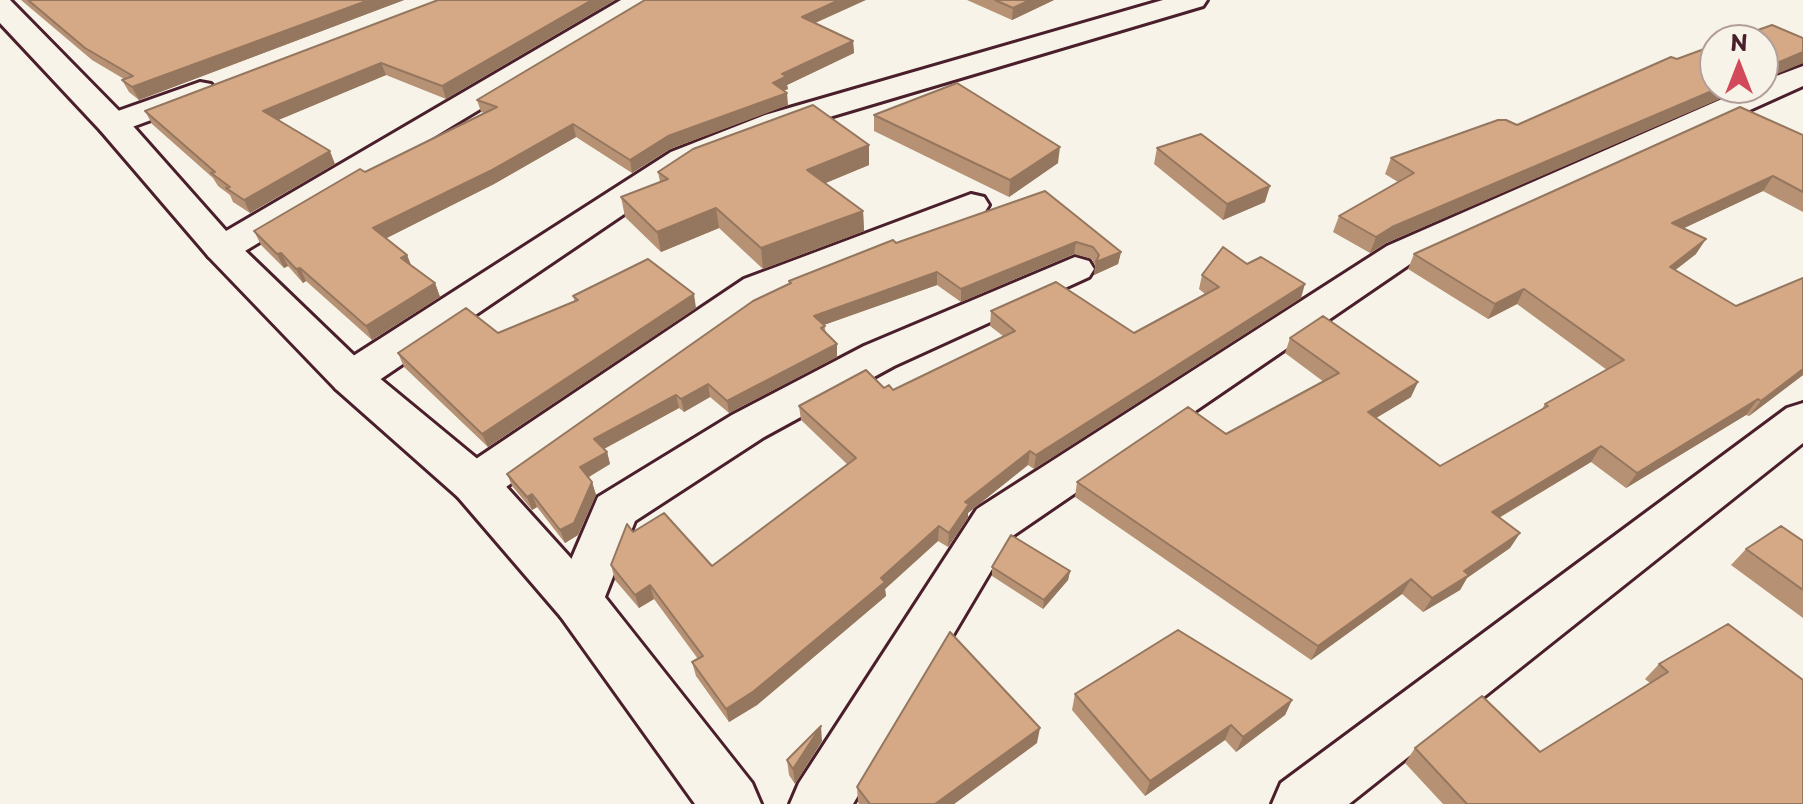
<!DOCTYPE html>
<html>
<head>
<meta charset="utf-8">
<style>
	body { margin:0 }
	#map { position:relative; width:1803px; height:804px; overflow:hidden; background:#f7f3e8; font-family:"Playpen Sans",sans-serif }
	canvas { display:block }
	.north { position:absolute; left:1699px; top:24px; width:80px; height:80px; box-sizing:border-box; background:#f7f3e8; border:2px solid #b29e9c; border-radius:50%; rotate:0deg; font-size:22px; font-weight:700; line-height:32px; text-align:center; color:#4a1f2b }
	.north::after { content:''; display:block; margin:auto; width:28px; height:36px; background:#d1495b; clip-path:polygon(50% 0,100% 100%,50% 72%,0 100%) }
</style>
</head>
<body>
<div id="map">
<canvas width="1803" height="804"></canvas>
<div class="north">N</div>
</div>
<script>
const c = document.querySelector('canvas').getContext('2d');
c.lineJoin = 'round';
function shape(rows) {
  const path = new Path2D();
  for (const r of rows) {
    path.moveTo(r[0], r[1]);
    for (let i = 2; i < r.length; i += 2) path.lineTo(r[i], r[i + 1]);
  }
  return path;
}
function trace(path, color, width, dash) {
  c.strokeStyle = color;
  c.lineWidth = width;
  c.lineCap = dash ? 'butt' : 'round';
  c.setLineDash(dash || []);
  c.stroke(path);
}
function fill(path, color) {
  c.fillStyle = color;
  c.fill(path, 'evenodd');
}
const minor = shape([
	[621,0,655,0,651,6,235,257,222,260,209,257,203,249,209,241,621,0],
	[1163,0,1207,0,1203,6,789,129,695,166,366,389,351,393,336,389,329,378,336,367,671,152,765,115,1163,0],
	[1803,66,1803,86,1413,262,1011,537,853,804,790,804,799,783,977,509,1387,246,1747,88,1763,88,1763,81,1803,66],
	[200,82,211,84,216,91,211,98,113,134,101,131,97,124,101,117,200,82],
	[971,194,984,197,989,205,984,213,772,297,492,497,475,502,458,497,451,484,458,471,744,279,971,194],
	[1075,257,1089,261,1094,269,1089,277,894,366,764,437,635,521,597,617,579,624,561,617,553,602,598,497,732,415,864,346,1075,257],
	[1803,403,1803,443,1349,804,1272,804,1281,783,1787,408,1803,403]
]);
const highway = shape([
	[0,0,10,0,125,117,235,241,366,367,492,471,597,587,752,783,761,804,695,804,561,617,458,497,336,389,209,257,101,131,0,23,0,0]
]);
trace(minor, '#4a1f2b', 6);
trace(highway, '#4a1f2b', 6);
fill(minor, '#f7f3e8');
fill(highway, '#f7f3e8');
fill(shape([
	[21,0,404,0,139,100,129,92,122,80,124,79,92,60],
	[439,0,446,99,386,75,278,120,335,164,250,213,233,202,230,195,218,186,213,178,152,124,145,111],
	[967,0,1054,0,1012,20],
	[815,23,853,41,854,53,787,85,788,89,784,90,788,105,670,149,632,173,576,137,494,184,386,238,407,255,411,265,435,283,440,297,372,340,306,281,303,283,288,266,284,268,261,245,254,231,365,172,484,113,481,112,477,100],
	[1715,88,1745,88,1386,243,1370,253,1333,232,1339,216,1398,182,1385,174,1391,158,1517,125],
	[874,115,1058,163,1009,197,874,131],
	[1803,135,1803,212,1763,191,1684,228,1696,254,1675,270,1803,375,1749,416,1746,415,1626,488,1591,462,1499,518,1520,533,1510,548,1467,578,1460,590,1423,612,1402,594,1311,660,1075,497,1077,482,1226,434,1324,382,1285,353,1290,338,1411,397,1376,418,1440,466,1542,409,1545,404,1607,370,1517,304,1488,319,1408,269,1414,254],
	[1157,148,1265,202,1223,220,1154,164],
	[869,165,825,183,863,211,864,231,763,269,719,228,661,252,625,217,621,197,660,182,658,172],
	[1045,191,1121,252,1118,264,1094,275,1095,266,1092,259,1074,254,961,302,937,285,824,325,826,333,837,357,729,413,710,397,684,412,679,408,604,449,607,452,610,464,588,477,592,482,596,495,578,535,565,543,537,507,532,510,512,486,507,474,789,284,789,281],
	[1247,264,1301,298,1034,469,1028,465,968,513,968,518,948,547,938,541,885,589,886,596,757,705,729,722,696,676,692,662,698,659,654,599,639,608,615,580,611,565,633,532,712,566,848,465,801,420,799,406,884,388,893,390,1003,336,990,326,991,311,1134,333,1205,294,1199,289,1202,275],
	[573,296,696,308,488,447,404,367,398,353,498,333,575,302],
	[1803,541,1803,618,1731,565,1746,549],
	[992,567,1070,571,1068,580,1043,609,992,576],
	[1659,664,1803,804,1443,804,1405,763,1415,748,1540,752,1650,683,1645,679],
	[1075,694,1292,700,1285,715,1236,752,1225,740,1145,796,1072,710],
	[822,741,795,784,789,775,787,760],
	[1037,743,954,804,859,804,858,802,857,787]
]), '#b79173');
fill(shape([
	[369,0,404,0,139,100,132,87],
	[592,0,615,0,446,99,442,86],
	[839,0,866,0,802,29,802,17],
	[1030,0,1054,0,1012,20,1013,8],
	[853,41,854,53,787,85,788,89,774,95,773,83,782,74],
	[1803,52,1803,63,1763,80,1763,69],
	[381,63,386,75,269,124,263,111],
	[1719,88,1745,88,1386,243,1370,253,1376,237,1392,227],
	[787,93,788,105,670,149,632,173,630,160,668,136],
	[573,124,576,137,494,184,379,242,373,228],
	[869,145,869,165,809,190,807,170],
	[1060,147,1058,163,1009,197,1010,180],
	[330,151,335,164,250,213,244,200],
	[1773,176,1763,191,1663,238,1672,223],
	[1270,186,1265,202,1223,220,1227,204],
	[716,208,719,228,661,252,657,232],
	[863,211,864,231,763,269,761,248],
	[1706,239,1696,254,1660,282,1670,267],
	[1076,242,1074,254,961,302,961,289],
	[1121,252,1118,264,1094,275,1096,262],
	[281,253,288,266,284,268,277,254],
	[407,255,412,268,401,258],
	[300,268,306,281,303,283,296,269],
	[937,272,937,285,815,328,814,316],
	[435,283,440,297,372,340,366,326],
	[1305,284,1301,298,1034,469,1036,455],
	[1524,289,1517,304,1488,319,1495,304],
	[694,294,696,308,488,447,482,434],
	[837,344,837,357,729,413,727,401],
	[1803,369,1803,375,1749,416,1761,401],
	[1418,382,1411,397,1361,427,1368,412],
	[708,384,710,397,684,412,681,399],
	[676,395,679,408,598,452,594,439],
	[1758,399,1746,415,1626,488,1637,473],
	[1601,446,1591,462,1483,527,1492,512],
	[1030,451,1028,465,968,513,968,518,948,547,949,533,965,502],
	[607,452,610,464,584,480,580,467],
	[592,482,596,495,578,535,565,543,560,530],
	[532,494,537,507,532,510,527,497],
	[939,526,938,541,885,589,886,596,757,705,729,722,726,709,881,578],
	[1520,533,1510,548,1467,578,1460,590,1423,612,1432,598,1464,571],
	[1070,571,1068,580,1043,609,1044,600],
	[1411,579,1402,594,1311,660,1318,646],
	[650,585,654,599,639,608,635,595],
	[1292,700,1285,715,1236,752,1243,737],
	[1231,725,1225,740,1145,796,1150,781],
	[821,726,822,741,795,784,793,769],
	[1040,728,1037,743,954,804,935,804]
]), '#95765e');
const building = shape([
	[28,0,369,0,132,87,122,80,133,76,85,48,28,0],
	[438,0,592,0,442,86,381,63,263,111,330,151,244,200,226,188,230,187,211,173,215,172,145,111,438,0],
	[645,0,839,0,802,17,853,41,782,74,787,76,773,83,787,93,668,136,630,160,573,124,490,171,373,228,407,255,401,258,435,283,366,326,300,268,296,269,281,253,277,254,254,231,360,169,365,172,497,107,477,100,645,0],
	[995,0,1030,0,1013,8,995,0],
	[1772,25,1803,38,1803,52,1763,69,1763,40,1730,40,1772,25],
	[1715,45,1715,88,1719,88,1392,227,1376,237,1339,216,1414,173,1391,158,1498,120,1506,120,1517,125,1671,57,1677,59,1715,45],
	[957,83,1060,147,1010,180,874,115,957,83],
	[813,105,869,145,807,170,863,211,761,248,716,208,657,232,621,197,668,179,658,172,693,149,813,105],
	[1740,107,1803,135,1803,192,1773,176,1672,223,1706,239,1670,267,1736,306,1803,278,1803,369,1761,401,1758,399,1637,473,1601,446,1492,512,1520,533,1464,571,1469,575,1432,598,1411,579,1318,646,1077,482,1188,407,1226,434,1339,373,1290,338,1323,316,1418,382,1368,412,1440,466,1548,406,1545,404,1624,360,1524,289,1495,304,1414,254,1740,107],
	[1201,134,1270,186,1227,204,1157,148,1201,134],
	[1045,191,1121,252,1096,262,1099,255,1093,247,1076,242,961,289,937,272,814,316,825,326,821,328,837,344,727,401,708,384,681,399,676,395,594,439,607,452,580,467,592,482,574,523,560,530,532,494,527,497,507,474,753,301,791,283,789,281,893,240,896,243,1045,191],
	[1223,247,1247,264,1261,257,1305,284,1036,455,1030,451,965,502,969,504,949,533,939,526,881,578,885,582,754,691,726,709,692,662,703,656,650,585,635,595,611,565,627,524,633,532,664,513,712,566,856,458,799,406,866,370,884,388,889,385,893,390,1015,331,991,311,1056,282,1134,333,1219,287,1202,275,1223,247],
	[648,259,694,294,482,434,398,353,466,308,498,333,578,300,573,296,648,259],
	[1781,526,1803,541,1803,590,1746,549,1781,526],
	[1011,535,1070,571,1044,600,992,567,1011,535],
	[1728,624,1803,680,1803,804,1467,804,1415,748,1482,696,1540,752,1668,672,1659,664,1728,624],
	[1178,630,1292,700,1243,737,1231,725,1150,781,1075,694,1178,630],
	[950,632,1040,728,935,804,870,804,857,787,950,632],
	[821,726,793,769,787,760,821,726]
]);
fill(building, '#d5a986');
trace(building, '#95765e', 2);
</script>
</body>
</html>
